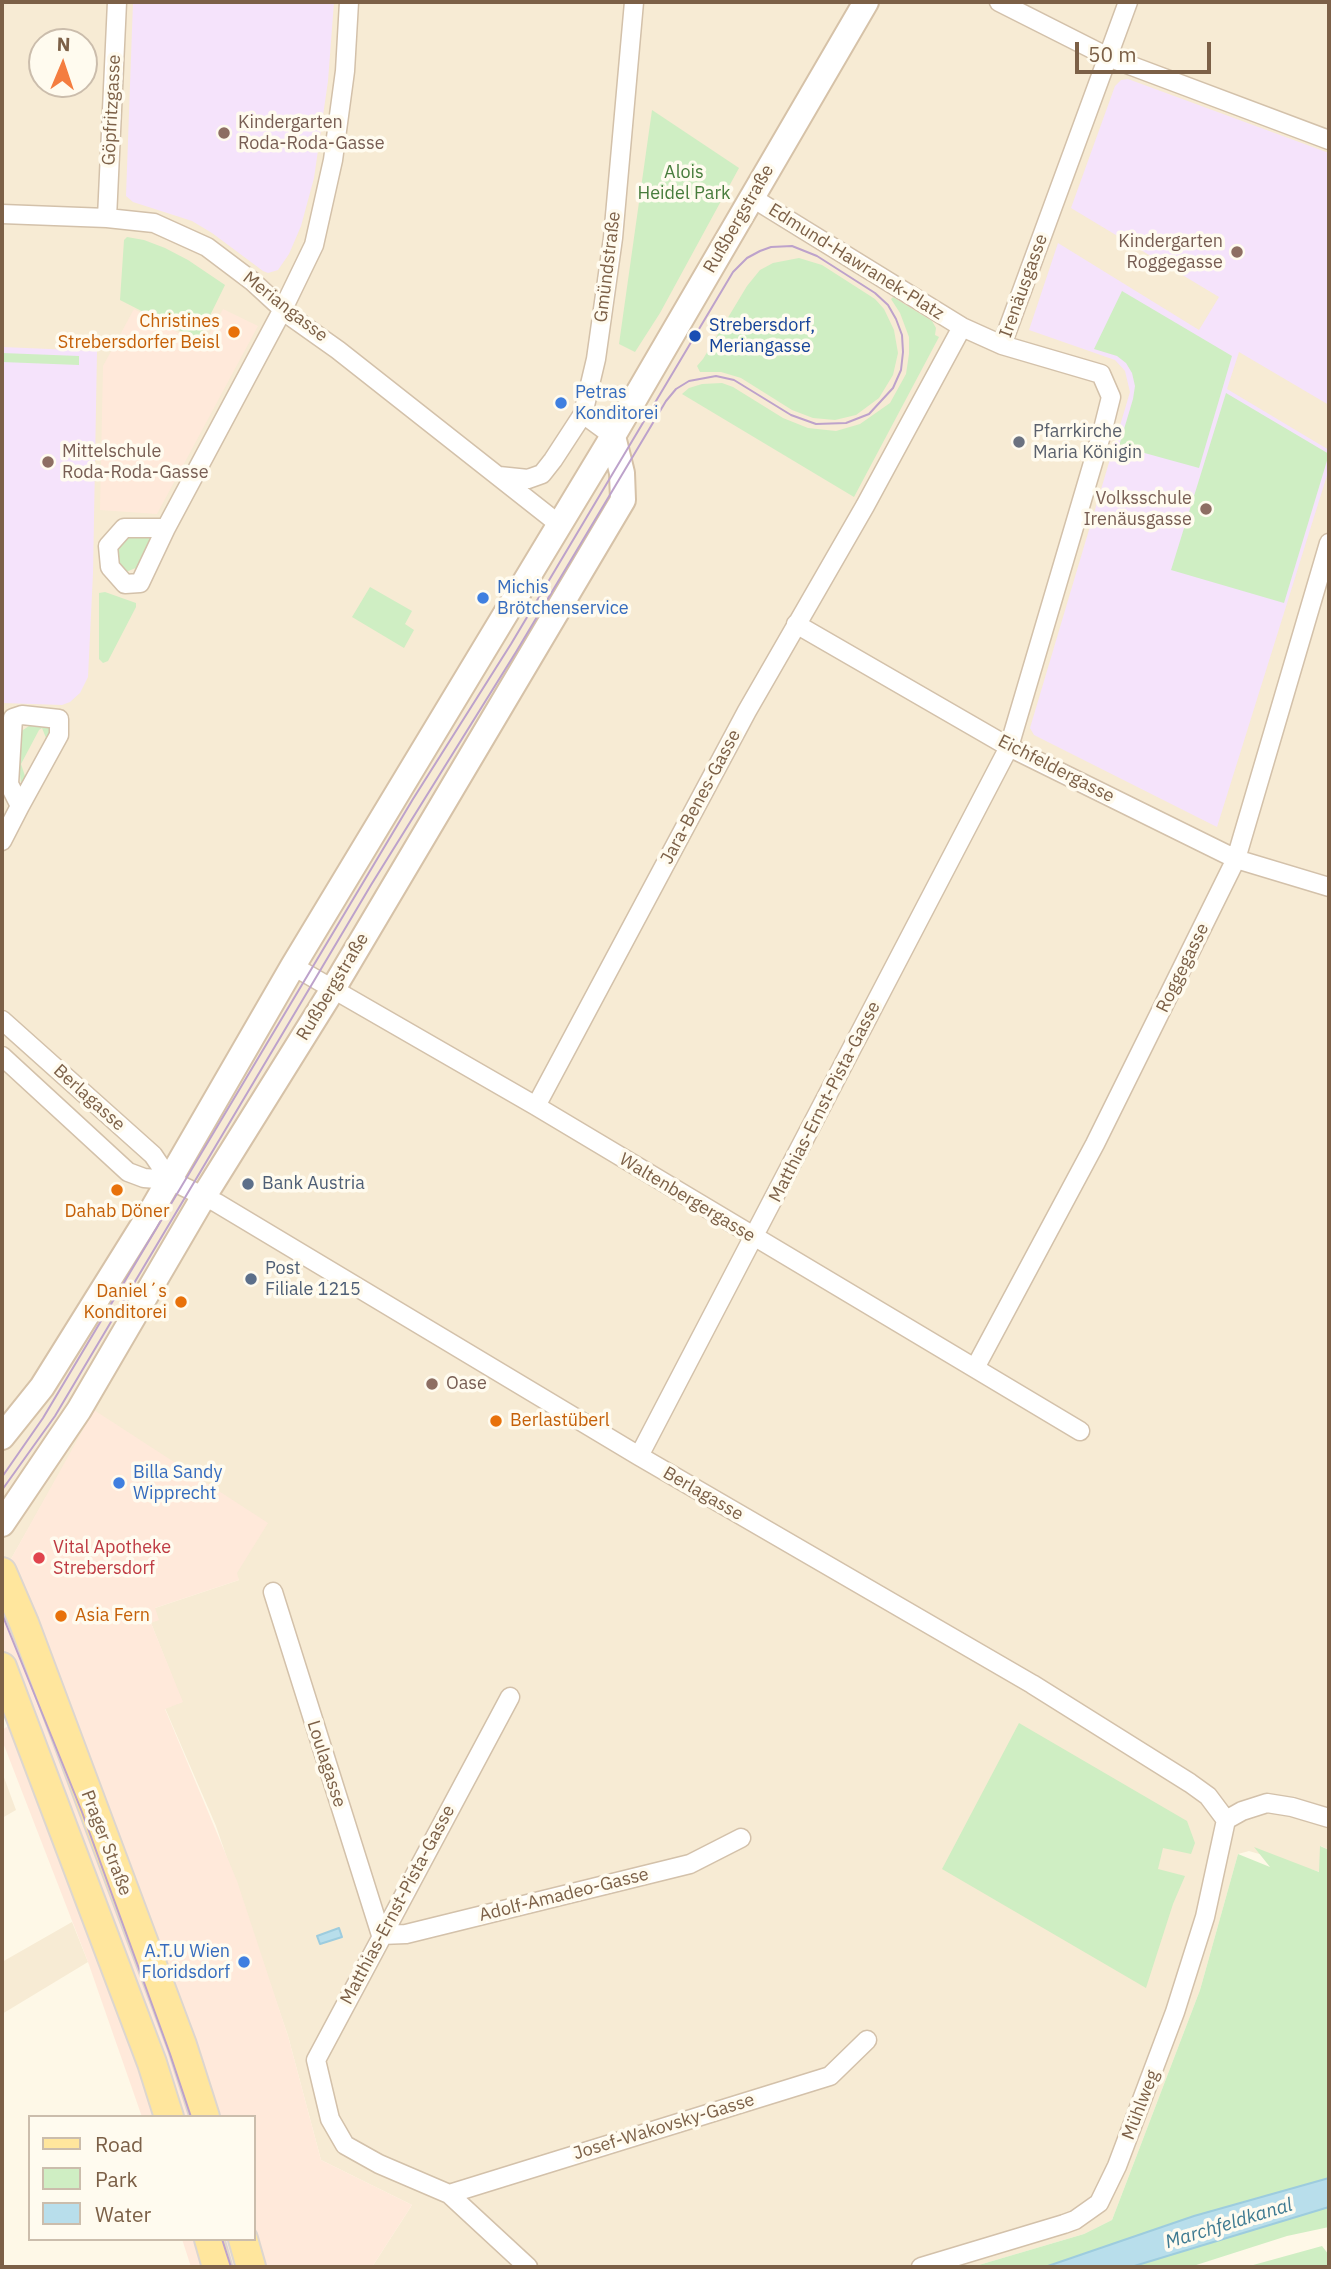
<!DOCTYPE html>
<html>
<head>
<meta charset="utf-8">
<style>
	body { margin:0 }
	#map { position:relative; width:1331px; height:2269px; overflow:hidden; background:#fef8e7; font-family:"IBM Plex Sans",sans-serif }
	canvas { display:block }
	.frame { position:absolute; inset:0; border:4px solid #7c6047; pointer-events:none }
	.legend { position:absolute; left:28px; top:2115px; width:228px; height:126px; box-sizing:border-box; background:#fffbef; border:2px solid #cbbdac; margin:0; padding:9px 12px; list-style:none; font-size:21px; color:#7c6047 }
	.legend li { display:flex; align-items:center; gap:14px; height:35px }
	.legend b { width:35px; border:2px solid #cbbdac }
	.north { position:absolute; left:28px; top:28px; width:70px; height:70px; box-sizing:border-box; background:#fffbef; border:2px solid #cbbdac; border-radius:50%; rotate:2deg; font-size:19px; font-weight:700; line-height:28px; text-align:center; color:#7c6047 }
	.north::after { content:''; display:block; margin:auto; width:24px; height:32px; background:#f47d40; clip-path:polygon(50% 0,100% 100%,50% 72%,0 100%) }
	.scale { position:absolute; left:1075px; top:42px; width:136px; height:32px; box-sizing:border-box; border:4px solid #7c6047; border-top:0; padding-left:9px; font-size:21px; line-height:24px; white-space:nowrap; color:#7c6047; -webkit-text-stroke:5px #fffbef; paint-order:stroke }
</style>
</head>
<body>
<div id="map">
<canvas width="1331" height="2269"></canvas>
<div class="frame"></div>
<ul class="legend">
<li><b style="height:9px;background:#ffe69d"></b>Road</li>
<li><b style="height:19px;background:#cfeec3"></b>Park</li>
<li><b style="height:19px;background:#b8deeb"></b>Water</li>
</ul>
<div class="north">N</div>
<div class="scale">50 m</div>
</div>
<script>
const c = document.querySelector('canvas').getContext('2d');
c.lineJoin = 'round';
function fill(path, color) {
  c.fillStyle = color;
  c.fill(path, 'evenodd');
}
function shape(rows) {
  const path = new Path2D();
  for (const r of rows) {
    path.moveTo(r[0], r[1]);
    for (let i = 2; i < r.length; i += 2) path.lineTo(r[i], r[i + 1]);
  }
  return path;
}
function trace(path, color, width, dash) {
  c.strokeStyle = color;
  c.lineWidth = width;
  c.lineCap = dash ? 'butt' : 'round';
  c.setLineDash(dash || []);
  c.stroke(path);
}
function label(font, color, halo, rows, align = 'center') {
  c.font = font + ' "IBM Plex Sans",sans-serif';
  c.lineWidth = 7;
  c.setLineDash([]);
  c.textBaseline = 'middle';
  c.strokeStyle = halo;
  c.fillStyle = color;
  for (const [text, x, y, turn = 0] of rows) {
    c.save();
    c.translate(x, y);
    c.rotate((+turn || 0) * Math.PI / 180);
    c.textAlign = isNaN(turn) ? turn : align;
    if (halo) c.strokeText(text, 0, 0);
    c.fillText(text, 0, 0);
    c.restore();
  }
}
fill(shape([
	[2,2,1329,2,1329,1850,1321,1846,1320,1872,1249,1851,1238,1854,1200,1990,1112,2220,1084,2234,972,2267,372,2267,412,2205,321,2160,288,2036,216,1826,165,1708,182,1702,151,1623,155,1608,239,1580,95,1411,2,1575],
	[42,42,84,42,84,84,42,84],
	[2,1772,16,1810,2,1818],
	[72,1922,88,1962,2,2014,2,1962]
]), '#f7ebd4');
fill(shape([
	[134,309,203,346,223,309,258,326,157,514,100,510,103,366],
	[94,1410,268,1523,237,1573,239,1580,155,1608,159,1620,151,1623,183,1702,165,1709,237,1881,288,2036,321,2160,412,2205,372,2267,191,2267,182,2239,254,2239,254,2117,142,2117,88,1962,2,1740,2,1730,27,1714,2,1648,2,1575]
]), '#ffe9da');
fill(shape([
	[133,2,334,2,328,81,314,178,301,226,289,254,278,270,268,273,263,271,212,233,192,221,133,202,126,196],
	[1128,79,1329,153,1329,405,1239,352,1227,389,1329,450,1329,469,1217,827,1034,735,1030,728,1130,392,1125,371,1115,360,1029,330,1058,243,1199,330,1219,297,1071,208,1115,86,1121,80],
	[2,347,97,351,93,573,88,677,80,693,70,702,62,705,2,703]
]), '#f5e3fb');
fill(shape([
	[652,110,739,168,660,313,635,352,619,344],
	[127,237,144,240,165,248,188,260,225,285,198,340,120,300,124,240],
	[799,258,822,265,875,299,884,309,894,330,898,353,893,375,879,398,856,415,835,420,813,418,792,410,741,378,721,372,700,372,697,366,703,359,747,286,760,270,773,263],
	[1122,291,1232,356,1199,468,1119,446,1133,399,1135,386,1132,373,1126,363,1117,356,1094,349],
	[893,297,932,321,936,328,935,335,939,337,854,497,682,394,689,388,702,384,722,383,733,387,783,418,808,428,836,431,860,424,890,403,906,374,909,354,909,337,900,313,891,299],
	[2,353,79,356,79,365,2,362],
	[1226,393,1329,454,1284,603,1171,570],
	[130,535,149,537,151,542,138,567,126,572,119,562,118,551,121,542],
	[370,587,412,611,405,624,414,630,404,648,352,617],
	[105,592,136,603,136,607,108,661,103,663,99,659,99,593],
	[29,726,51,728,51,737,46,738,42,728,39,730,21,764,27,782,24,785,21,783,19,765,20,732],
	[1019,1723,1187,1821,1195,1843,1191,1854,1163,1848,1158,1869,1185,1876,1173,1904,1146,1988,942,1869],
	[1320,1846,1329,1850,1329,2178,1194,2216,1045,2267,972,2267,1084,2234,1112,2220,1200,1990,1238,1854,1270,1867,1254,1847,1319,1872],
	[1329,2207,1329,2227,1287,2236,1190,2267,1131,2267],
	[1322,2246,1329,2255,1329,2267,1246,2267]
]), '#cfeec3');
const water = shape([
	[339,1928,342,1937,320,1944,317,1936,339,1928],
	[1329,2178,1329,2207,1131,2267,1045,2267,1194,2216,1329,2178]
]);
fill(water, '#b8deeb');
trace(water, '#9dccde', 2);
const street = shape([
	[999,2,1108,57,1329,140],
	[2,214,107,218,154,223,207,247,252,281,290,316,338,350,560,525],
	[107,218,117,2],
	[1002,345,1128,2],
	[583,414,613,436],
	[499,476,528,479,542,474,553,460,583,414,596,359,613,238,634,2],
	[166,528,124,528,108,546,110,567,125,584,140,583,166,528,283,309,314,245,333,160,345,71,349,2],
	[796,624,1009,747,1236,859,1329,887],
	[22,715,59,719,59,735,20,806,9,784,13,718,22,715],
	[2,841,20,806],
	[293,966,536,1106,1080,1431],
	[2,1020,153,1155,170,1180],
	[2,1056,128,1172,144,1178,170,1180,217,1203,639,1456,1032,1684,1190,1783,1208,1796,1226,1820],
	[536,1106,747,711,865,506,962,327],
	[975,1368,1095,1144,1236,859,1329,543],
	[639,1456,1009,747,1103,429,1111,397,1101,374,1002,345,962,327,751,197],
	[273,1592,381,1935,406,1934,690,1864,741,1838],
	[510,1697,316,2060,330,2119,345,2145,379,2164,449,2194,528,2267],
	[1226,1820,1242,1811,1267,1803,1292,1807,1329,1818],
	[449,2194,830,2076,867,2040],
	[921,2267,1064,2224,1075,2220,1099,2203,1117,2166,1175,2012,1205,1917,1226,1820]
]);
const secondary = shape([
	[2,1437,42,1387,145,1222,293,966,613,436,866,2],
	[2,1524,79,1410,204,1196,333,989,623,500,622,473,613,436]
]);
const primary = shape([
	[2,1572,24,1623,182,2045,205,2117],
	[2,1667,152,2063,169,2117],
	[209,2239,217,2267],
	[243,2239,251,2267]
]);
trace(street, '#d3c1aa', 21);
trace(secondary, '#d6c2a8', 28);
trace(primary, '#ddd6cf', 32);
trace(street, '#fff', 18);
trace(secondary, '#fff', 24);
trace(primary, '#ffe69d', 28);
trace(shape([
	[2,1477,43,1418,413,799,511,644,733,272,747,258,760,251,771,247,792,246,817,256,875,293,888,305,896,319,902,335,903,352,901,370,893,388,869,414,846,423,816,424,791,415,734,380,716,376,689,381,676,389,666,401,516,652,371,885,55,1416,2,1490],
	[2,1614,82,1812,170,2054,191,2117],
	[222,2239,231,2267]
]), '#bda2cb', 2);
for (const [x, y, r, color] of [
	[224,133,7,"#8d6e63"],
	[1237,252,7,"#8d6e63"],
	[234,332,7,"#e8710a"],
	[695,336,7,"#1a4fb4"],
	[561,403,7,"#3f7fe0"],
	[1019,442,7,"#6b7280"],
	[48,462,7,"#8d6e63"],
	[1206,509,7,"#8d6e63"],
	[483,598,7,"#3f7fe0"],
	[248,1184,7,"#5c6f8a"],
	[117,1190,7,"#e8710a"],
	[251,1279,7,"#5c6f8a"],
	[181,1302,7,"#e8710a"],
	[432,1384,7,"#8d6e63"],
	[496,1421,7,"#e8710a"],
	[119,1483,7,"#3f7fe0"],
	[39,1558,7,"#e0444e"],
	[61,1616,7,"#e8710a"],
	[244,1962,7,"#3f7fe0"]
]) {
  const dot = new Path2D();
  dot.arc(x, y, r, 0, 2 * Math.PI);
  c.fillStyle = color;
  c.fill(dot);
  trace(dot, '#fffbef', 2.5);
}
label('18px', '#7c6047', '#fffbef', [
	["Göpfritzgasse",112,110,-87],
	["Rußbergstraße",739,219,-60],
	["Edmund-Hawranek-Platz",856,262,32],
	["Gmündstraße",608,267,-83],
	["Irenäusgasse",1024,286,-70],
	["Meriangasse",285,307,38],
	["Eichfeldergasse",1056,769,27],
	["Jara-Benes-Gasse",701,797,-62],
	["Roggegasse",1183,968,-64],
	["Rußbergstraße",333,987,-59],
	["Berlagasse",89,1098,42],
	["Matthias-Ernst-Pista-Gasse",825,1102,-63],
	["Waltenbergergasse",687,1198,31],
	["Berlagasse",703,1494,30],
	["Loulagasse",326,1764,72],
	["Prager Straße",106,1843,69],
	["Adolf-Amadeo-Gasse",564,1895,-14],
	["Matthias-Ernst-Pista-Gasse",398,1905,-62],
	["Mühlweg",1141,2105,-69],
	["Josef-Wakovsky-Gasse",664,2127,-17]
]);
label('18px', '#785e54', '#fffbef', [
	["Kindergarten",238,123],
	["Roda-Roda-Gasse",238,144],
	["Kindergarten",1223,242,"right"],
	["Roggegasse",1223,263,"right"],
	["Mittelschule",62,452],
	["Roda-Roda-Gasse",62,473],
	["Volksschule",1192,499,"right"],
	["Irenäusgasse",1192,520,"right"],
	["Oase",446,1384]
], 'left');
label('18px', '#477c3c', '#fffbef', [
	["Alois",684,173],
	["Heidel Park",684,194]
]);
label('18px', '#c56008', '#fffbef', [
	["Christines",220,322],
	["Strebersdorfer Beisl",220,343],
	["Dahab Döner",117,1212,"center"],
	["Daniel´s",167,1292],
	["Konditorei",167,1313],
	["Berlastüberl",510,1421,"left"],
	["Asia Fern",75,1616,"left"]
], 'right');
label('18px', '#164399', '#fffbef', [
	["Strebersdorf,",709,326],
	["Meriangasse",709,347]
], 'left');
label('18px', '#366cbe', '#fffbef', [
	["Petras",575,393],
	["Konditorei",575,414],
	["Michis",497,588],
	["Brötchenservice",497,609],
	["Billa Sandy",133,1473],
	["Wipprecht",133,1494],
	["A.T.U Wien",230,1952,"right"],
	["Floridsdorf",230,1973,"right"]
], 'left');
label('18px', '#5b616d', '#fffbef', [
	["Pfarrkirche",1033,432],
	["Maria Königin",1033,453]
], 'left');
label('18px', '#4e5e75', '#fffbef', [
	["Bank Austria",262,1184],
	["Post",265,1269],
	["Filiale 1215",265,1290]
], 'left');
label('18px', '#be3a42', '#fffbef', [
	["Vital Apotheke",53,1548],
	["Strebersdorf",53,1569]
], 'left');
label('italic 19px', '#3e7a91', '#fffbef', [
	["Marchfeldkanal",1229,2224,-17]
]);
</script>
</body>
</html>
